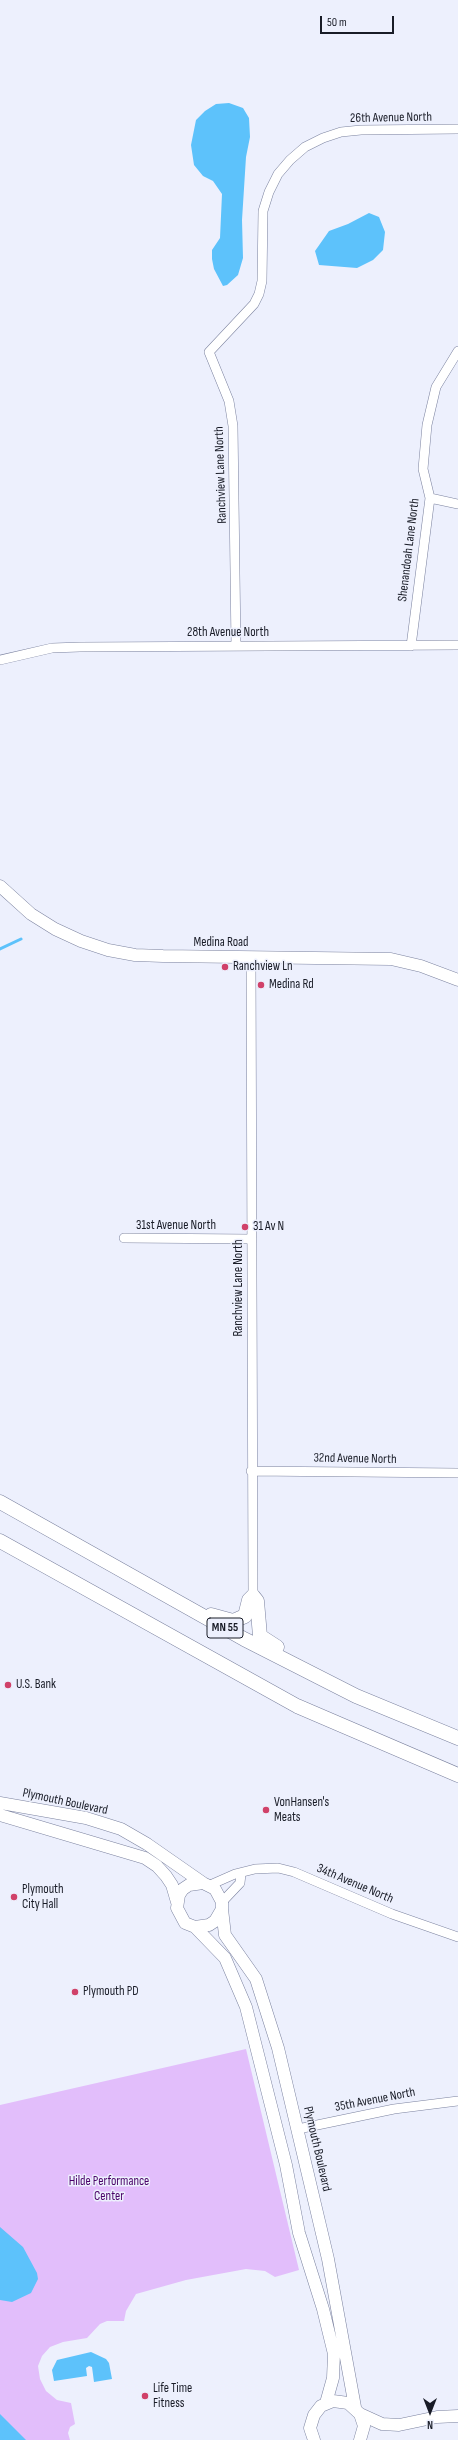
<!DOCTYPE html>
<html>
<head>
<meta charset="utf-8">
<style>
	body { margin:0 }
	#map { position:relative; width:458px; height:2440px; overflow:hidden; background:#edf0fd; font-family:"Sofia Sans Condensed",sans-serif }
	canvas { display:block }
	.north { position:absolute; left:410px; top:2392px; width:40px; height:40px; -webkit-text-stroke:3px #edf0fd; paint-order:stroke; rotate:180deg; font-size:11px; font-weight:700; line-height:16px; text-align:center; color:#191c27 }
	.north::after { content:''; display:block; margin:auto; width:14px; height:18px; background:#191c27; clip-path:polygon(50% 0,100% 100%,50% 72%,0 100%) }
	.scale { position:absolute; left:320px; top:16px; width:74px; height:18px; box-sizing:border-box; border:2px solid #191c27; border-top:0; padding-left:5px; font-size:12px; line-height:14px; white-space:nowrap; color:#191c27; -webkit-text-stroke:3px #edf0fd; paint-order:stroke }
</style>
</head>
<body>
<div id="map">
<canvas width="458" height="2440"></canvas>
<div class="north">N</div>
<div class="scale">50 m</div>
</div>
<script>
const c = document.querySelector('canvas').getContext('2d');
c.lineJoin = 'round';
function fill(path, color) {
  c.fillStyle = color;
  c.fill(path, 'evenodd');
}
function shape(rows) {
  const path = new Path2D();
  for (const r of rows) {
    path.moveTo(r[0], r[1]);
    for (let i = 2; i < r.length; i += 2) path.lineTo(r[i], r[i + 1]);
  }
  return path;
}
function trace(path, color, width, dash) {
  c.strokeStyle = color;
  c.lineWidth = width;
  c.lineCap = dash ? 'butt' : 'round';
  c.setLineDash(dash || []);
  c.stroke(path);
}
function label(font, color, halo, rows, align = 'center') {
  c.font = font + ' "Sofia Sans Condensed",sans-serif';
  c.lineWidth = 3;
  c.setLineDash([]);
  c.textBaseline = 'middle';
  c.strokeStyle = halo;
  c.fillStyle = color;
  for (const [text, x, y, turn = 0] of rows) {
    c.save();
    c.translate(x, y);
    c.rotate((+turn || 0) * Math.PI / 180);
    c.textAlign = isNaN(turn) ? turn : align;
    if (halo) c.strokeText(text, 0, 0);
    c.fillText(text, 0, 0);
    c.restore();
  }
}
fill(shape([
	[246,2049,299,2270,275,2277,265,2271,246,2269,186,2280,136,2294,126,2311,124,2321,107,2321,100,2324,87,2338,63,2342,50,2347,42,2356,38,2366,40,2379,46,2391,57,2400,71,2403,75,2424,70,2427,68,2433,70,2440,0,2440,0,2105]
]), '#e2befb');
fill(shape([
	[229,103,243,108,249,118,250,137,246,157,242,220,243,258,238,275,227,285,223,286,214,269,212,259,212,250,220,238,222,194,213,181,203,176,194,165,191,145,196,120,205,111,216,104],
	[369,213,379,217,385,232,383,250,373,260,357,268,319,265,315,251,329,231,348,224],
	[0,2227,23,2247,37,2273,38,2279,31,2293,12,2302,0,2300],
	[91,2352,106,2359,109,2363,112,2379,94,2382,92,2367,89,2366,86,2368,87,2376,54,2381,52,2370,57,2360],
	[0,2414,26,2440,0,2440]
]), '#5dc2fb');
trace(shape([
	[0,949,21,939]
]), '#5dc2fb', 3);
const street = shape([
	[430,498,458,504],
	[236,646,233,426,229,401,209,352,254,304,259,294,262,281,263,211,269,192,278,174,290,160,305,147,323,138,341,132,361,130,458,129],
	[411,646,430,498,423,469,427,425,436,387,458,351],
	[0,660,52,648,80,647,458,645],
	[251,957,253,1596],
	[124,1238,252,1239],
	[251,1471,458,1473],
	[210,1885,235,1874,255,1869,278,1868,294,1872,392,1914,458,1937],
	[222,1902,240,1883,241,1874],
	[298,2129,394,2109,458,2101]
]);
const secondary = shape([
	[0,886,31,914,55,929,81,941,108,950,135,955,163,956,391,959,421,966,458,980],
	[0,1803,86,1818,121,1829,147,1844,203,1883],
	[0,1815,145,1858,157,1866,166,1876,172,1885,177,1902],
	[222,1909,225,1935,256,1979,278,2048,328,2259,355,2407],
	[195,1927,209,1925,215,1921,222,1909,222,1902,215,1889,203,1883,189,1885,183,1889,179,1895,177,1908,185,1923,195,1927,225,1958,246,2007,286,2165,299,2233,323,2309,334,2354,333,2378,326,2403],
	[360,2414,382,2424,399,2425,437,2417,458,2416],
	[314,2440,310,2428,314,2415,321,2406,333,2401,348,2403,360,2414,364,2426,360,2440]
]);
const primary = shape([
	[0,1502,244,1639,356,1696,458,1738],
	[0,1541,297,1706,458,1775],
	[211,1615,233,1621,238,1619,245,1616,249,1600,253,1596,257,1601,260,1636,277,1647]
]);
trace(street, '#7b829f', 10);
trace(secondary, '#7b829f', 13);
trace(primary, '#7b829f', 15);
trace(street, '#fff', 9);
trace(secondary, '#fff', 12);
trace(primary, '#fff', 14);
for (const [x, y, r, color] of [
	[225,967,4,"#d04169"],
	[261,985,4,"#d04169"],
	[245,1227,4,"#d04169"],
	[8,1685,4,"#d04169"],
	[266,1810,4,"#d04169"],
	[14,1897,4,"#d04169"],
	[75,1992,4,"#d04169"],
	[145,2396,4,"#d04169"]
]) {
  const dot = new Path2D();
  dot.arc(x, y, r, 0, 2 * Math.PI);
  c.fillStyle = color;
  c.fill(dot);
  trace(dot, '#edf0fd', 1.5);
}
for (const [x, y, w] of [
	[225,1628,36]
]) {
  const box = new Path2D();
  box.roundRect(x - w / 2, y - 10, w, 20, 3);
  c.fillStyle = '#edf0fd';
  c.fill(box);
  trace(box, '#191c27', 1);
}
label('bold 12px', '#191c27', null, [
	["MN 55",225,1628]
]);
label('13px', '#191c27', '#edf0fd', [
	["26th Avenue North",391,118,-1],
	["Ranchview Lane North",221,475,-92],
	["Shenandoah Lane North",409,550,-83],
	["28th Avenue North",228,633],
	["Medina Road",221,943],
	["31st Avenue North",176,1226],
	["Ranchview Lane North",239,1288,-90],
	["32nd Avenue North",355,1459,1],
	["Plymouth Boulevard",65,1802,12],
	["34th Avenue North",355,1884,23],
	["35th Avenue North",375,2100,-11],
	["Plymouth Boulevard",317,2149,77]
]);
label('13px', '#191c27', '#edf0fd', [
	["Ranchview Ln",233,967],
	["Medina Rd",269,985],
	["31 Av N",253,1227],
	["U.S. Bank",16,1685],
	["VonHansen's",274,1803],
	["Meats",274,1818],
	["Plymouth",22,1890],
	["City Hall",22,1905],
	["Plymouth PD",83,1992],
	["Life Time",153,2389],
	["Fitness",153,2404]
], 'left');
label('13px', '#490167', '#edf0fd', [
	["Hilde Performance",109,2182],
	["Center",109,2197]
]);
</script>
</body>
</html>
